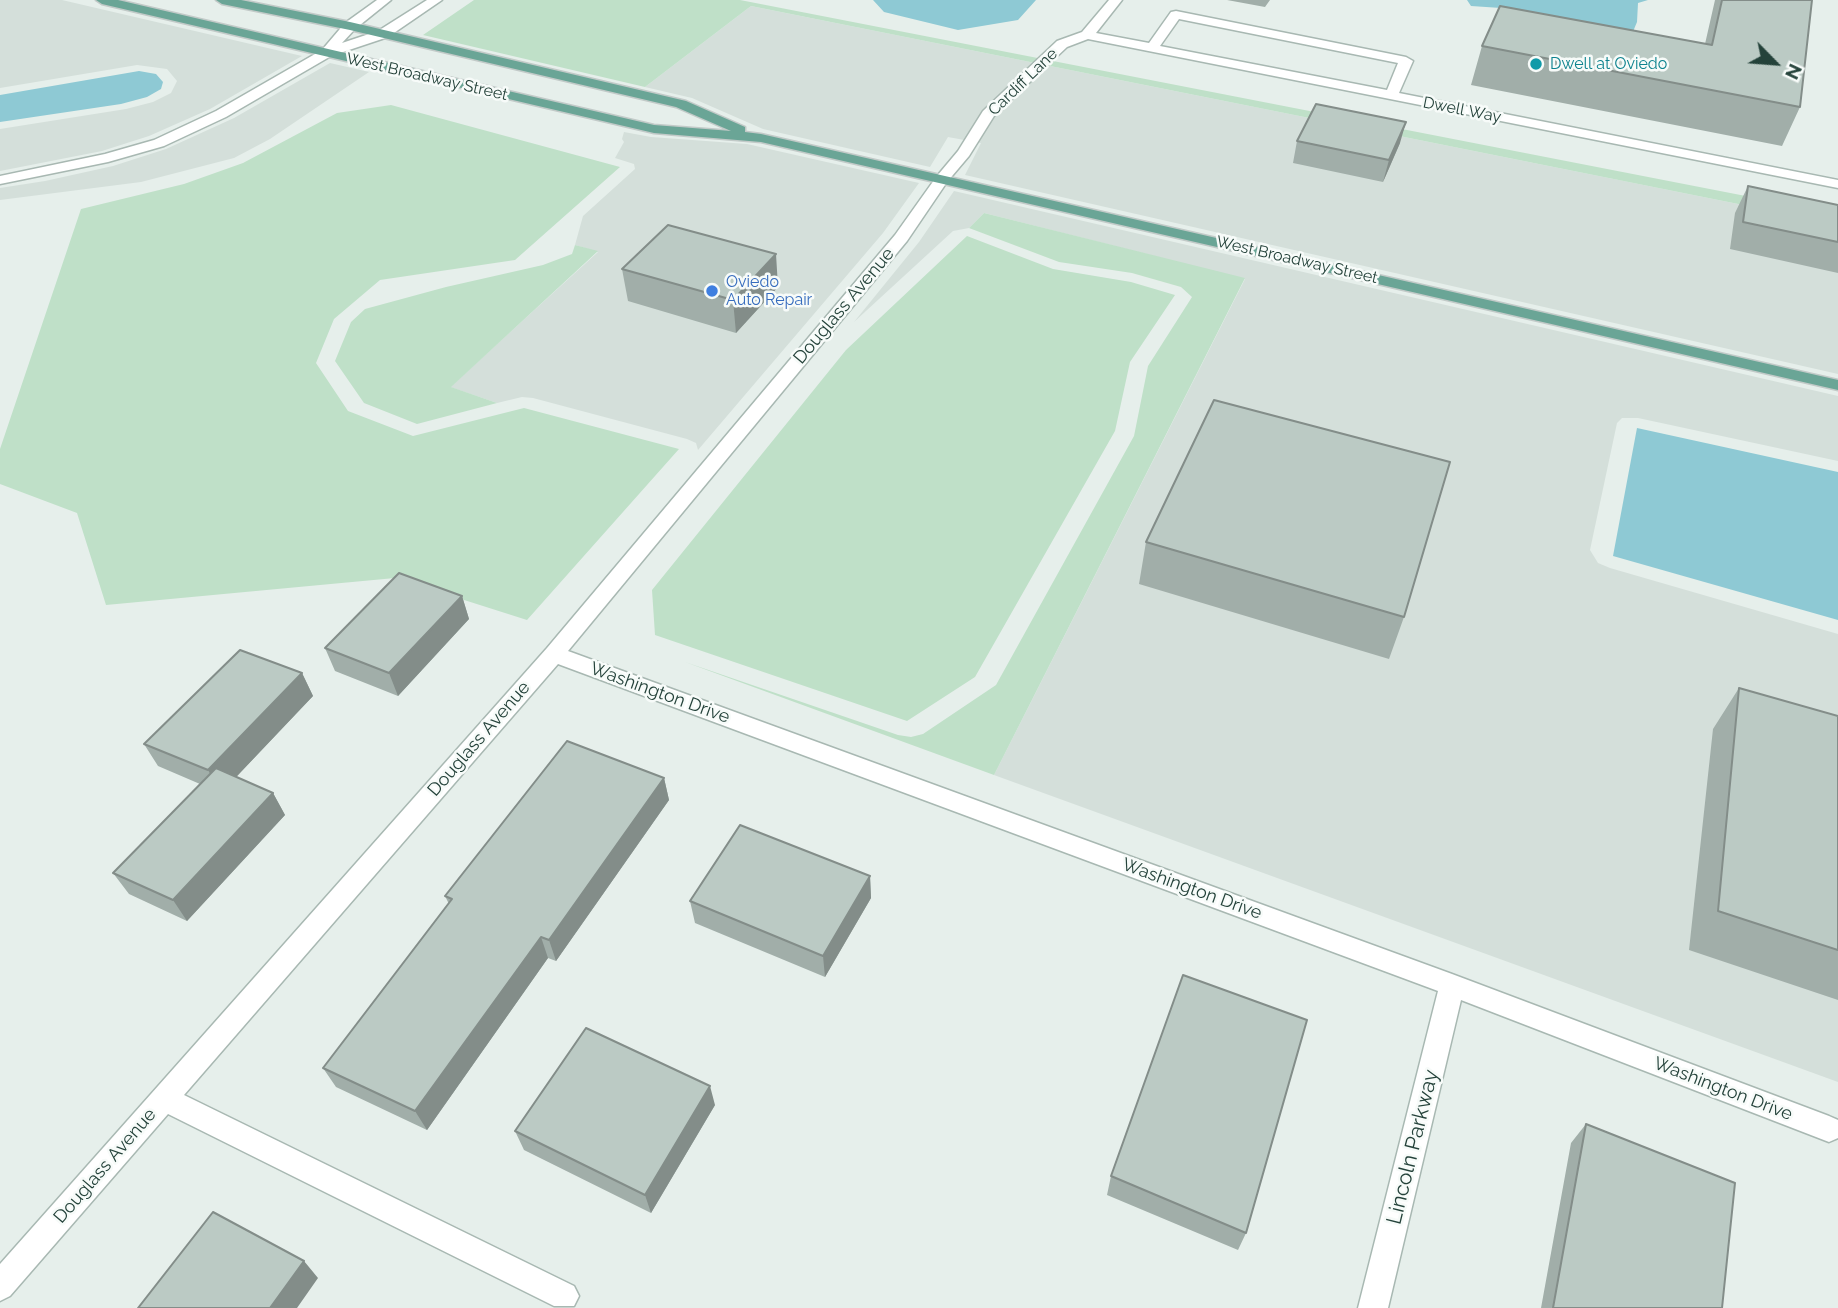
<!DOCTYPE html>
<html>
<head>
<meta charset="utf-8">
<style>
	body { margin:0 }
	#map { position:relative; width:1838px; height:1308px; overflow:hidden; background:#e6efeb; font-family:Raleway,sans-serif }
	canvas { display:block }
	.north { position:absolute; left:1740px; top:28px; width:70px; height:70px; -webkit-text-stroke:5px #f7fbf9; paint-order:stroke; rotate:115deg; font-size:19px; font-weight:700; line-height:28px; text-align:center; color:#24423a }
	.north::after { content:''; display:block; margin:auto; width:24px; height:32px; background:#24423a; clip-path:polygon(50% 0,100% 100%,50% 72%,0 100%) }
</style>
</head>
<body>
<div id="map">
<canvas width="1838" height="1308"></canvas>
<div class="north">N</div>
</div>
<script>
const c = document.querySelector('canvas').getContext('2d');
c.lineJoin = 'round';
function fill(path, color) {
  c.fillStyle = color;
  c.fill(path, 'evenodd');
}
function shape(rows) {
  const path = new Path2D();
  for (const r of rows) {
    path.moveTo(r[0], r[1]);
    for (let i = 2; i < r.length; i += 2) path.lineTo(r[i], r[i + 1]);
  }
  return path;
}
function trace(path, color, width, dash) {
  c.strokeStyle = color;
  c.lineWidth = width;
  c.lineCap = dash ? 'butt' : 'round';
  c.setLineDash(dash || []);
  c.stroke(path);
}
function label(font, color, halo, rows, align = 'center') {
  c.font = font + ' Raleway,sans-serif';
  c.lineWidth = 5;
  c.setLineDash([]);
  c.textBaseline = 'middle';
  c.strokeStyle = halo;
  c.fillStyle = color;
  for (const [text, x, y, turn = 0] of rows) {
    c.save();
    c.translate(x, y);
    c.rotate((+turn || 0) * Math.PI / 180);
    c.textAlign = isNaN(turn) ? turn : align;
    if (halo) c.strokeText(text, 0, 0);
    c.fillText(text, 0, 0);
    c.restore();
  }
}
fill(shape([
	[0,0,62,0,302,56,210,109,149,136,102,151,0,171,0,129,126,109,153,102,171,93,177,81,167,69,137,65,0,88],
	[751,6,1838,224,1838,374,965,175,981,143,948,137,930,167,763,129,692,98,645,87],
	[330,63,369,72,270,139,234,158,141,182,0,200,0,188,45,181,113,166,166,149,234,118],
	[624,132,651,137,747,144,919,183,883,233,698,450,696,443,687,439,533,398,522,397,497,403,450,387,598,252,575,245,583,216,635,169,634,164,615,158,624,142,622,139],
	[954,191,1838,396,1838,461,1638,418,1622,418,1617,423,1590,550,1598,563,1610,568,1838,634,1838,1082,994,775,1245,279,984,213,969,228,953,231,854,322,919,242]
]), '#d4dfda');
fill(shape([
	[474,0,740,0,1838,214,1838,224,751,6,645,87,423,35],
	[391,105,620,167,515,260,380,280,334,319,316,363,348,411,413,436,524,408,679,449,527,620,395,578,106,605,77,513,0,484,0,449,81,209,184,184,243,163,337,113],
	[984,213,1245,278,994,775,685,662,898,735,911,737,923,734,996,685,1134,436,1148,366,1192,297,1181,287,1132,273,1059,262,969,228],
	[967,236,1053,269,1131,282,1175,295,1130,362,1115,431,975,677,907,721,655,635,652,590,846,350],
	[575,245,598,251,451,387,497,403,417,424,364,403,335,361,351,322,365,309,446,287,543,265,572,254]
]), '#bfe0c8');
fill(shape([
	[873,0,1036,0,1018,20,958,30,884,12],
	[1467,0,1648,0,1638,3,1637,22,1632,34,1597,30,1553,16,1516,9,1471,6],
	[139,71,156,74,163,82,161,89,147,97,121,104,0,122,0,95],
	[1637,428,1838,472,1838,620,1613,556]
]), '#8ec9d4');
const minor = shape([
	[377,0,391,0,355,29,342,43,378,31,427,0,442,0,388,37,331,56,226,117,164,146,108,162,0,184,0,176,105,154,154,140,216,111,322,50,345,23,377,0],
	[1109,0,1122,0,1096,33,1149,43,1171,12,1176,11,1406,57,1413,61,1399,93,1838,180,1838,188,1088,39,1067,47,994,116,969,156,947,182,907,241,568,651,1452,974,1829,1116,1838,1120,1838,1138,1829,1142,1461,1000,1388,1308,1358,1308,1438,991,558,664,184,1095,574,1286,579,1296,574,1306,554,1306,168,1114,10,1296,0,1301,0,1264,547,648,895,235,937,176,958,151,983,111,1057,41,1082,32,1109,0],
	[1179,19,1398,63,1387,90,1160,46,1179,19]
]);
const major = shape([
	[96,0,118,0,654,125,731,131,676,107,350,30,222,4,216,0,241,0,350,22,686,101,745,127,745,132,761,134,1838,380,1838,390,761,142,654,133,102,4,96,0]
]);
trace(minor, '#a8b8b2', 3);
trace(major, '#c2cac8', 3);
fill(minor, '#fff');
fill(major, '#6aa596');
fill(shape([
	[1227,0,1270,0,1265,7],
	[1715,0,1812,0,1800,107,1782,146,1471,85,1482,46,1705,44],
	[1297,141,1400,143,1383,182,1293,163],
	[1748,186,1838,205,1838,273,1730,249,1735,213],
	[622,269,778,287,736,333,628,301],
	[1146,542,1404,617,1389,659,1139,584],
	[462,596,469,619,398,696,335,671,325,648],
	[302,673,313,696,236,777,273,793,285,815,187,921,129,894,113,873,200,784,158,766,144,744],
	[1739,688,1838,716,1838,1000,1689,950,1713,729],
	[664,778,669,800,556,961,548,958,427,1130,336,1087,323,1068,449,904,445,896],
	[870,876,871,898,825,977,695,923,690,901],
	[715,1105,651,1213,524,1150,515,1131],
	[1586,1124,1722,1308,1541,1308,1571,1143],
	[1111,1176,1246,1233,1238,1250,1107,1195]
]), '#a1aea9');
fill(shape([
	[1406,122,1400,143,1383,182,1389,160],
	[776,254,778,287,736,333,733,300],
	[462,596,469,619,398,696,389,673],
	[302,673,313,696,221,793,208,770],
	[664,778,669,800,556,961,549,940],
	[273,793,285,815,187,921,173,900],
	[870,876,871,898,825,977,823,956],
	[541,937,548,958,427,1130,415,1111],
	[710,1086,715,1105,651,1213,645,1195],
	[304,1261,318,1278,297,1308,270,1308]
]), '#838d89');
const building = shape([
	[1722,0,1812,0,1800,107,1482,46,1500,6,1712,45,1722,0],
	[1316,104,1406,122,1389,160,1297,141,1316,104],
	[1748,186,1838,205,1838,242,1743,222,1748,186],
	[668,225,776,254,733,300,622,269,668,225],
	[1214,400,1450,462,1404,617,1146,542,1214,400],
	[399,573,462,596,389,673,325,648,399,573],
	[240,650,302,673,208,770,144,744,240,650],
	[1739,688,1838,716,1838,950,1718,911,1739,688],
	[567,741,664,778,549,940,541,937,415,1111,323,1068,452,899,445,896,567,741],
	[216,768,273,793,173,900,113,873,216,768],
	[740,825,870,876,823,956,690,901,740,825],
	[1183,975,1307,1020,1246,1233,1111,1176,1183,975],
	[586,1028,710,1086,645,1195,515,1131,586,1028],
	[1586,1124,1735,1183,1722,1308,1553,1308,1586,1124],
	[213,1212,304,1261,270,1308,138,1308,213,1212]
]);
fill(building, '#bbcac4');
trace(building, '#838d89', 2);
for (const [x, y, r, color] of [
	[1536,64,7,"#0f9aa8"],
	[712,291,7,"#3f7fe0"]
]) {
  const dot = new Path2D();
  dot.arc(x, y, r, 0, 2 * Math.PI);
  c.fillStyle = color;
  c.fill(dot);
  trace(dot, '#f7fbf9', 2.5);
}
label('16px', '#0d838f', '#f7fbf9', [
	["Dwell at Oviedo",1550,64]
], 'left');
label('16px', '#24423a', '#f7fbf9', [
	["West Broadway Street",427,77,13],
	["Cardiff Lane",1023,82,-44],
	["Dwell Way",1462,110,11],
	["West Broadway Street",1297,260,13]
]);
label('16px', '#366cbe', '#f7fbf9', [
	["Oviedo",726,282],
	["Auto Repair",726,300]
], 'left');
label('18px', '#24423a', '#f7fbf9', [
	["Douglass Avenue",844,306,-50],
	["Washington Drive",660,693,20],
	["Douglass Avenue",479,739,-49],
	["Washington Drive",1192,889,20],
	["Washington Drive",1723,1089,21],
	["Douglass Avenue",105,1166,-49]
]);
label('21px', '#24423a', '#f7fbf9', [
	["Lincoln Parkway",1413,1147,-76]
]);
</script>
</body>
</html>
